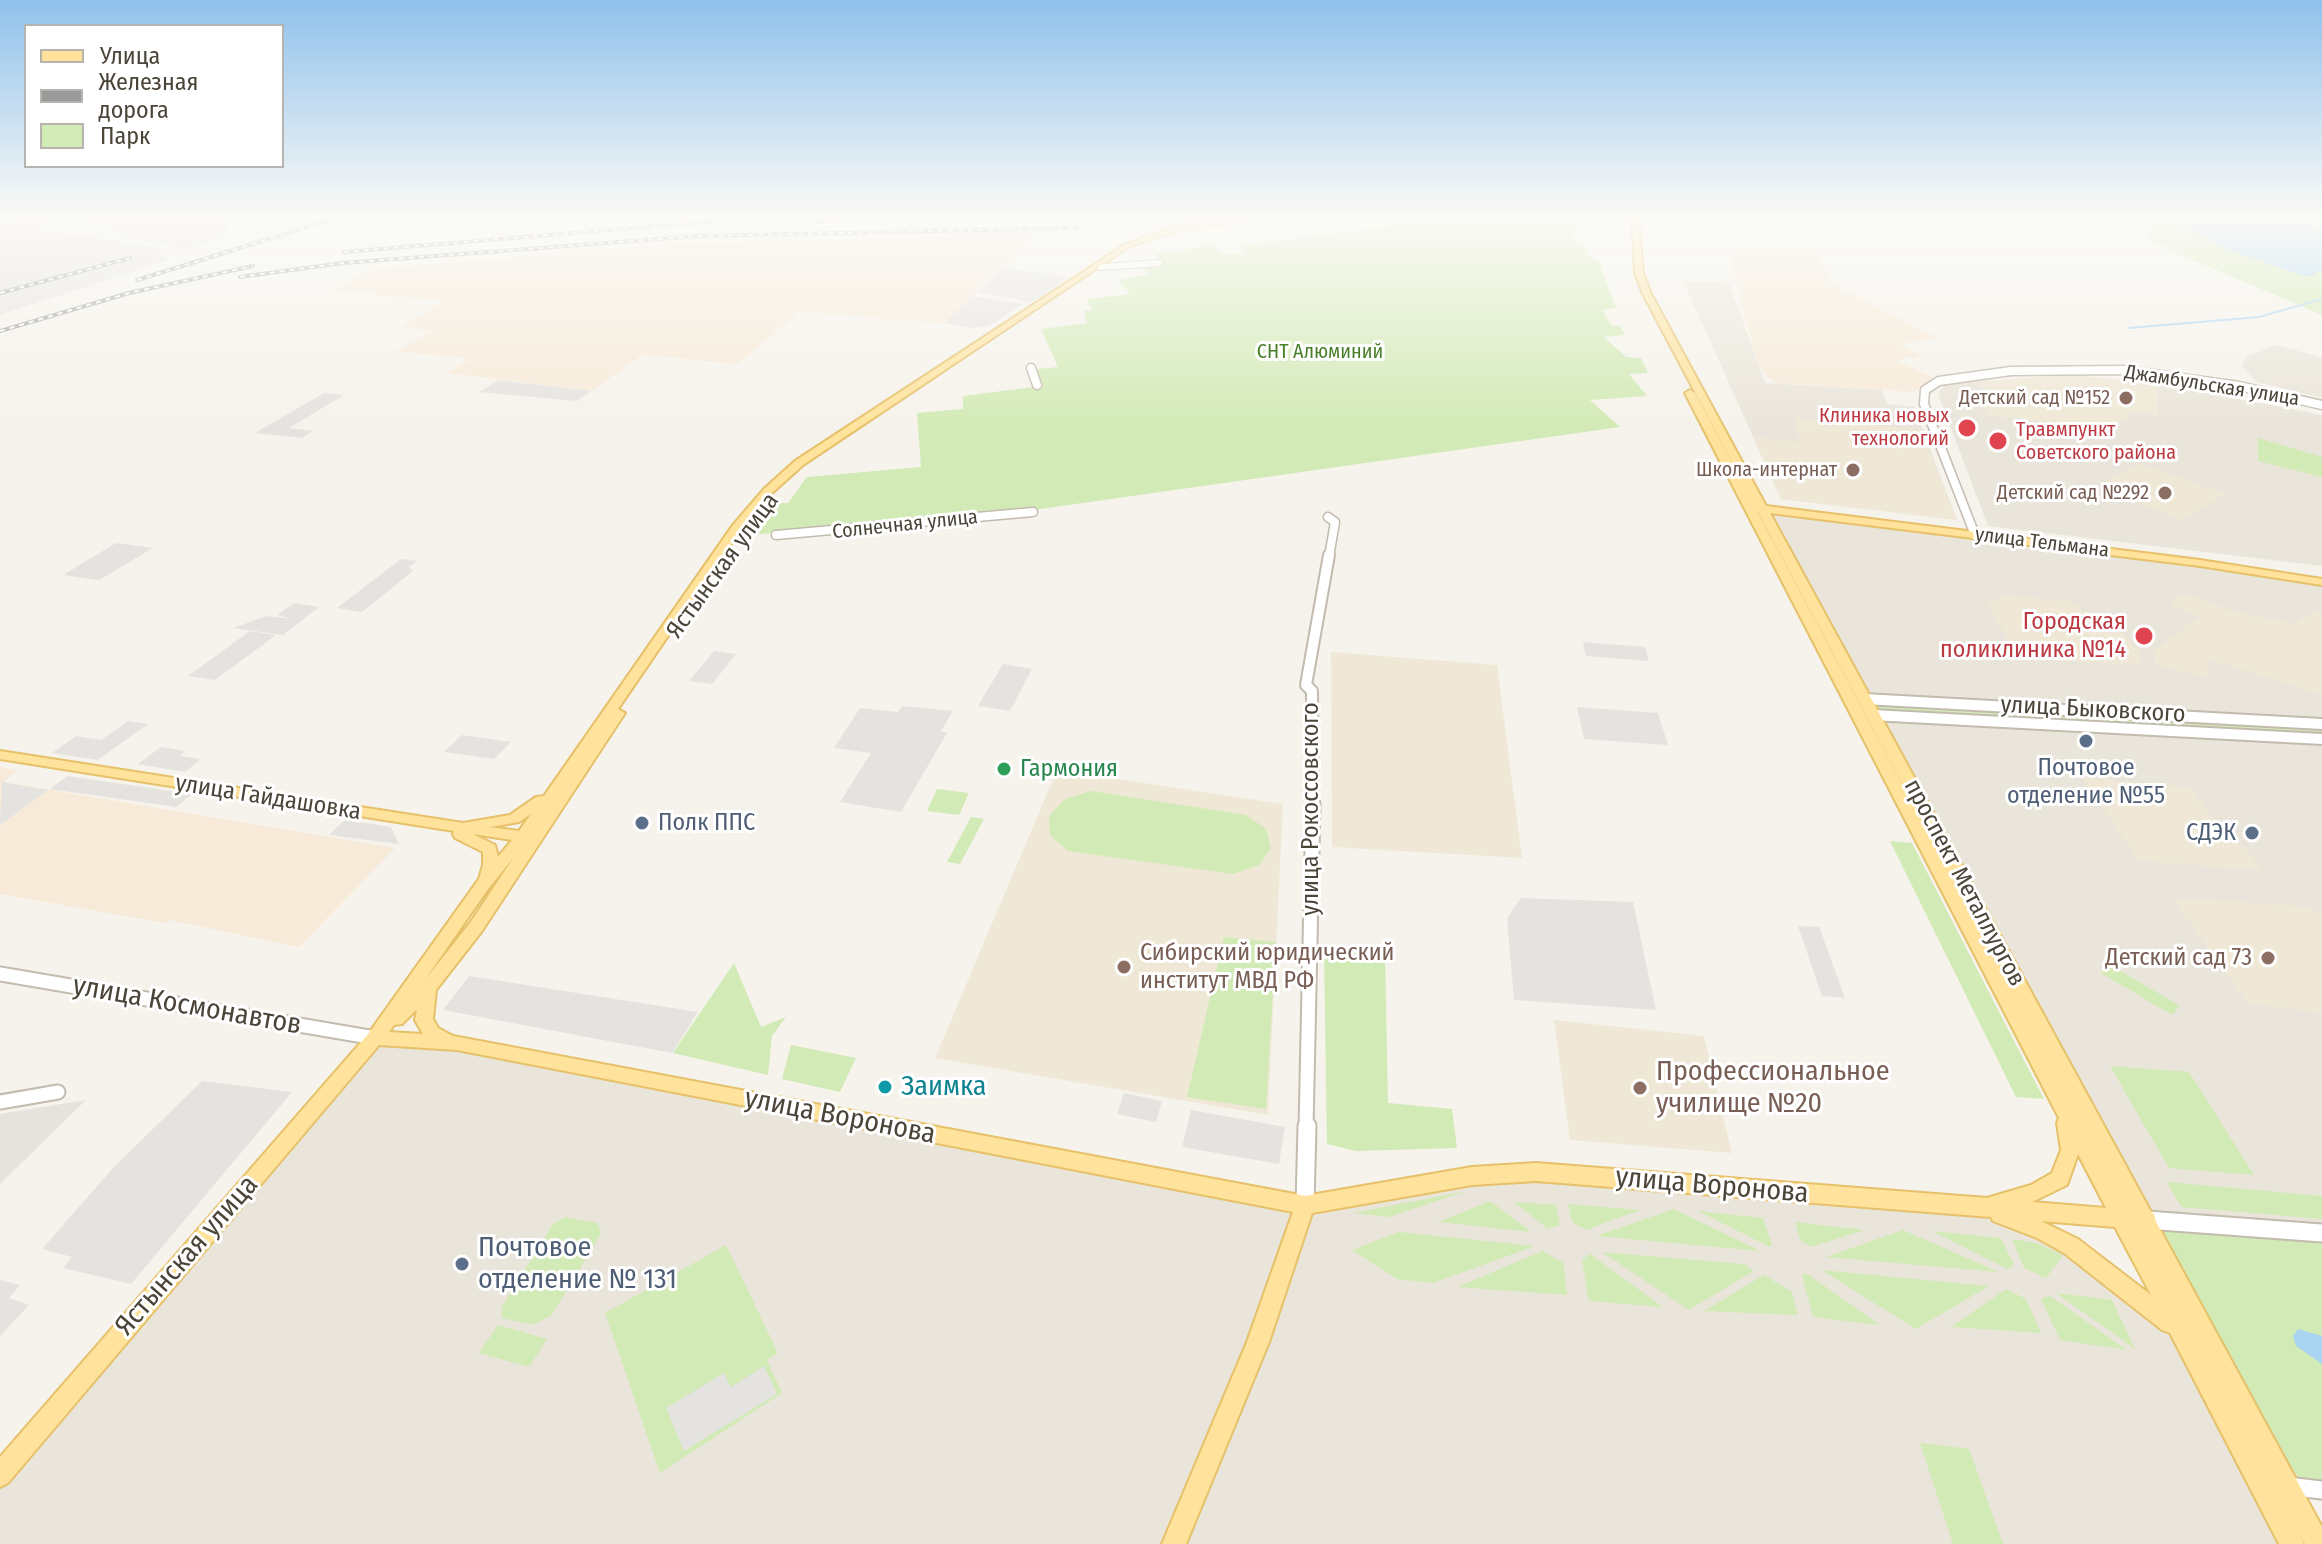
<!DOCTYPE html>
<html>
<head>
<meta charset="utf-8">
<style>
	body { margin:0 }
	#map { position:relative; width:2322px; height:1544px; overflow:hidden; background:#f6f3ec; font-family:"Fira Sans Condensed",sans-serif }
	canvas { display:block }
	.legend { position:absolute; left:24px; top:24px; width:260px; height:144px; box-sizing:border-box; background:#fff; border:2px solid #b7b4b0; margin:0; padding:10px 14px; list-style:none; font-size:24px; color:#4b4439 }
	.legend li { display:flex; align-items:center; gap:16px; height:40px }
	.legend b { width:40px; border:2px solid #b7b4b0 }
</style>
</head>
<body>
<div id="map">
<canvas width="2322" height="1544"></canvas>
<ul class="legend">
<li><b style="height:10px;background:#ffe39c"></b>Улица</li>
<li><b style="height:10px;background:#9a9a9a"></b>Железная дорога</li>
<li><b style="height:22px;background:#d2eab5"></b>Парк</li>
</ul>
</div>
<script>
const c = document.querySelector('canvas').getContext('2d');
c.lineJoin = 'round';
function fill(path, color) {
  c.fillStyle = color;
  c.fill(path, 'evenodd');
}
function shape(rows) {
  const path = new Path2D();
  for (const r of rows) {
    path.moveTo(r[0], r[1]);
    for (let i = 2; i < r.length; i += 2) path.lineTo(r[i], r[i + 1]);
  }
  return path;
}
function trace(path, color, width, dash) {
  c.strokeStyle = color;
  c.lineWidth = width;
  c.lineCap = dash ? 'butt' : 'round';
  c.setLineDash(dash || []);
  c.stroke(path);
}
function label(font, color, halo, rows, align = 'center') {
  c.font = font + ' "Fira Sans Condensed",sans-serif';
  c.lineWidth = 6;
  c.setLineDash([]);
  c.textBaseline = 'middle';
  c.strokeStyle = halo;
  c.fillStyle = color;
  for (const [text, x, y, turn = 0] of rows) {
    c.save();
    c.translate(x, y);
    c.rotate((+turn || 0) * Math.PI / 180);
    c.textAlign = isNaN(turn) ? turn : align;
    if (halo) c.strokeText(text, 0, 0);
    c.fillText(text, 0, 0);
    c.restore();
  }
}
fill(shape([
	[1683,281,1729,283,1765,383,1881,390,1888,404,1914,407,1957,520,1781,499],
	[2275,345,2322,357,2322,398,2257,382,2242,366,2246,357],
	[1971,382,1992,391,1985,405,1987,414,2109,430,2135,411,2158,415,2157,383,2322,415,2322,566,1988,526,1938,394,1944,385],
	[1762,508,2322,582,2322,1233,2147,1220],
	[405,1037,1305,1205,1472,1176,1981,1209,2044,1231,2164,1316,2292,1544,0,1544,0,1475,375,1038]
]), '#eae5da');
fill(shape([
	[1035,234,945,323,799,312,737,364,642,355,592,391,447,373,470,359,396,351,433,331,401,327,445,301,331,291,373,269,668,244],
	[1755,247,1815,252,1834,285,1938,338,1900,344,1921,356,1896,360,1934,378,1913,392,1776,383,1769,378,1758,365,1735,279,1732,252],
	[0,767,18,770,4,782,395,848,299,947,170,920,166,923,0,894]
]), '#f7ead8');
fill(shape([
	[121,215,222,215,229,231,188,250,127,238,89,221],
	[54,220,42,230,155,246,168,260,0,315,0,224],
	[86,1100,0,1184,0,1114]
]), '#e6e2dd');
fill(shape([
	[2070,375,2157,383,2158,415,2135,411,2109,430,1987,414,1981,397,1991,390,1971,382],
	[1794,418,1921,430,1957,520,1781,499,1753,437,1800,442],
	[2138,463,2225,494,2183,520,2105,491,2101,484],
	[2185,593,2234,612,2295,624,2313,611,2322,615,2322,695,2211,660,2207,678,2155,665,2153,651,2199,617,2169,604],
	[2003,596,2070,601,2081,610,2118,625,2141,656,2139,665,2021,659,1987,606],
	[1331,652,1497,665,1522,858,1332,847],
	[1057,770,1283,804,1268,1115,935,1058],
	[2082,778,2189,787,2225,832,2235,837,2263,870,2139,861],
	[2172,898,2291,905,2322,912,2322,1012,2248,1004],
	[1554,1020,1704,1036,1732,1153,1570,1140]
]), '#efe8d6');
fill(shape([
	[1447,215,1574,215,1583,226,1572,232,1577,245,1585,246,1588,256,1599,261,1616,308,1602,310,1612,326,1620,326,1625,335,1604,337,1626,357,1641,358,1648,373,1629,374,1647,396,1590,400,1620,427,1033,510,749,535,775,503,788,503,807,477,921,467,917,413,963,409,963,396,1034,387,1026,370,1058,367,1041,329,1087,323,1084,311,1092,310,1087,299,1130,294,1118,280,1149,274,1142,266,1162,263,1154,254,1211,245,1224,255,1245,253,1239,246,1452,218],
	[2129,215,2149,215,2197,233,2226,249,2304,276,2322,269,2322,315,2181,255,2149,239,2154,226],
	[2258,438,2322,457,2322,477,2258,461],
	[1864,699,2322,724,2322,739,1872,715],
	[937,789,969,793,959,815,927,811],
	[1091,791,1246,815,1266,829,1271,848,1259,865,1233,874,1068,851,1050,835,1049,816,1065,799],
	[971,817,984,819,960,864,947,862],
	[1890,841,1912,843,2044,1099,2016,1097],
	[1224,937,1276,942,1266,1109,1187,1097],
	[1324,950,1385,955,1388,1103,1452,1109,1457,1148,1356,1151,1327,1144],
	[734,963,761,1027,786,1017,772,1036,768,1075,673,1053],
	[2110,965,2180,1006,2172,1015,2101,973],
	[791,1045,856,1058,840,1092,782,1079],
	[2110,1066,2189,1072,2254,1175,2169,1168],
	[2167,1182,2322,1196,2322,1219,2181,1207],
	[1467,1191,1389,1217,1353,1213],
	[1490,1201,1531,1232,1439,1222],
	[1514,1202,1556,1205,1560,1225,1548,1229],
	[1568,1204,1640,1210,1586,1230,1572,1222],
	[1674,1209,1760,1251,1596,1236],
	[1698,1211,1763,1218,1772,1245,1770,1247],
	[565,1217,598,1223,601,1234,552,1315,533,1325,502,1318,502,1307,553,1224],
	[2147,1220,2322,1233,2322,1490,2287,1486],
	[1795,1222,1865,1230,1811,1247,1800,1240],
	[1903,1230,1999,1272,1826,1257],
	[1932,1231,2001,1238,2014,1265,2008,1269],
	[1399,1232,1535,1246,1433,1283,1397,1279,1352,1250],
	[2012,1239,2036,1243,2063,1255,2046,1278,2024,1268],
	[726,1245,778,1353,767,1360,782,1393,660,1473,605,1313],
	[1543,1251,1563,1263,1567,1295,1457,1287],
	[1602,1252,1744,1264,1754,1271,1689,1310],
	[1590,1254,1663,1307,1589,1301,1582,1260],
	[1821,1270,1989,1286,1916,1329],
	[1806,1273,1880,1325,1813,1317,1802,1275],
	[1764,1275,1792,1292,1798,1315,1704,1311],
	[2006,1289,2026,1299,2041,1333,1951,1327],
	[2056,1293,2112,1300,2135,1349],
	[2050,1296,2127,1350,2060,1340,2041,1299],
	[498,1325,547,1339,529,1367,479,1353],
	[1920,1443,1969,1449,2003,1544,1953,1544]
]), '#d2eab5');
fill(shape([
	[1003,268,1070,277,1032,302,977,292],
	[972,296,1023,304,989,326,972,328,945,323],
	[498,380,591,391,577,401,479,392],
	[324,393,344,395,289,428,313,431,302,438,255,433],
	[116,543,153,548,99,580,63,575],
	[401,559,417,561,409,567,413,571,362,612,337,608],
	[294,603,319,607,283,635,233,628,267,616,294,619,277,615],
	[250,631,276,635,215,680,188,676],
	[1583,642,1645,647,1649,661,1586,656],
	[714,651,736,654,712,684,689,681],
	[1003,664,1032,669,1010,711,978,706],
	[902,706,953,711,941,731,947,733,901,812,840,802,871,753,834,748,860,708,898,712],
	[1577,707,1658,713,1668,745,1584,739],
	[128,721,148,724,98,760,52,753,76,736,101,740],
	[462,735,511,742,494,759,444,752],
	[161,747,185,751,180,756,201,759,185,772,138,764],
	[67,776,192,794,176,807,50,789],
	[2,782,29,787,48,790,0,825],
	[345,820,391,827,399,844,329,835],
	[1521,898,1633,902,1656,1010,1514,1000,1507,918],
	[1798,926,1819,927,1845,998,1822,996],
	[469,976,698,1012,672,1053,443,1010],
	[202,1081,292,1092,131,1284,63,1268,72,1257,42,1249,113,1168],
	[1124,1093,1162,1101,1156,1122,1117,1114],
	[1191,1110,1285,1127,1279,1164,1182,1147],
	[0,1280,20,1285,9,1298,29,1305,0,1336],
	[764,1366,777,1394,684,1451,666,1408,724,1373,731,1387]
]), '#e5e3e0');
fill(shape([
	[2149,215,2283,215,2312,223,2322,228,2322,269,2313,276,2304,276,2226,249,2197,233],
	[2298,1329,2322,1336,2322,1364,2296,1346,2293,1336]
]), '#a9d4f2');
trace(shape([
	[2129,328,2259,317,2322,299]
]), '#a9d4f2', 2);
const minorFar4 = shape([
	[1101,267,1159,263]
]);
const minorFar3 = shape([
	[1031,368,1037,385],
	[1328,517,1335,522,1329,557],
	[776,535,1033,512],
	[1975,535,1924,404,1925,390,1939,381,2011,371,2124,370,2239,386,2322,405]
]);
const minorFar2 = shape([
	[1864,699,2322,724],
	[1872,715,2322,739],
	[1313,806,1312,691,1306,685,1329,555]
]);
const minorFar1 = shape([
	[0,974,375,1038],
	[0,1102,58,1092],
	[1306,1128,1313,804]
]);
const minor = shape([
	[1305,1205,1307,1126],
	[2147,1220,2322,1233],
	[2287,1486,2322,1490]
]);
const major = shape([
	[1263,215,1277,215,1176,231,1130,246,803,465,772,493,741,529,618,709,625,713,482,931,436,990,433,1019,438,1028,453,1036,1305,1196,1472,1167,1536,1163,1987,1198,2031,1185,2052,1173,2061,1150,2057,1123,2059,1118,1685,393,1690,390,1695,393,1755,505,1643,294,1635,273,1632,215,1638,215,1643,273,1651,294,1766,506,2200,560,2322,579,2322,585,2200,566,1770,513,2151,1212,2154,1214,2156,1222,2322,1527,2322,1544,2305,1544,2301,1537,2304,1544,2279,1544,2170,1333,2162,1330,2064,1253,2037,1238,1993,1221,1991,1217,1536,1181,1472,1185,1312,1213,1269,1342,1186,1544,1162,1544,1247,1342,1293,1212,457,1050,379,1045,8,1483,0,1487,0,1457,369,1033,479,879,483,865,483,852,455,838,453,834,454,831,0,759,0,751,463,823,510,815,536,797,544,796,733,525,764,489,795,461,1126,244,1175,227,1263,215],
	[1757,511,1758,512,2128,1209,1757,511],
	[531,814,519,831,490,827,519,822,531,814],
	[473,834,512,840,498,857,495,845,473,834],
	[514,857,470,923,424,981,488,889,514,857],
	[417,1009,415,1020,423,1034,389,1032,394,1025,402,1024,417,1009],
	[2078,1154,2106,1208,2032,1202,2067,1185,2078,1154],
	[2041,1221,2115,1227,2151,1295,2078,1239,2041,1221]
]);
trace(minorFar4, '#c2bbae', 8);
trace(minorFar3, '#c2bbae', 11);
trace(minorFar2, '#c2bbae', 14);
trace(minorFar1, '#c2bbae', 17);
trace(minor, '#c2bbae', 21);
trace(major, '#e6c16a', 4);
trace(minorFar4, '#fff', 6);
trace(minorFar3, '#fff', 8);
trace(minorFar2, '#fff', 10);
trace(minorFar1, '#fff', 13);
trace(minor, '#fff', 17);
fill(major, '#ffe39c');
const rail = shape([
	[813,222,910,215],
	[344,252,790,215],
	[240,277,343,263,698,236,1077,228],
	[137,280,346,215],
	[0,293,130,258],
	[0,331,129,293,253,266]
]);
trace(rail, '#9a9a9a', 4);
trace(rail, '#fff', 2, [5]);
const sky = c.createLinearGradient(0, 0, 0, 431);
sky.addColorStop(0, '#8fc1ec');
sky.addColorStop(0.5, '#fbfaf6');
sky.addColorStop(1, '#fbfaf600');
c.fillStyle = sky;
c.fillRect(0, 0, 2322, 431);
for (const [x, y, r, color] of [
	[2126,398,8,"#8d6e63"],
	[1967,428,10,"#e0444e"],
	[1998,441,10,"#e0444e"],
	[1853,470,8,"#8d6e63"],
	[2165,493,8,"#8d6e63"],
	[2144,636,10,"#e0444e"],
	[2086,741,8,"#5c6f8a"],
	[1004,769,8,"#2e9e5b"],
	[642,823,8,"#5c6f8a"],
	[2252,833,8,"#5c6f8a"],
	[2268,958,8,"#8d6e63"],
	[1124,967,8,"#8d6e63"],
	[885,1087,8,"#0f9aa8"],
	[1640,1088,8,"#8d6e63"],
	[462,1264,8,"#5c6f8a"]
]) {
  const dot = new Path2D();
  dot.arc(x, y, r, 0, 2 * Math.PI);
  c.fillStyle = color;
  c.fill(dot);
  trace(dot, '#fff', 3);
}
label('20px', '#4a7f2a', '#fff', [
	["СНТ Алюминий",1320,352]
]);
label('20px', '#4b4439', '#fff', [
	["Джамбульская улица",2212,386,9],
	["Солнечная улица",905,525,-6],
	["улица Тельмана",2042,543,7]
]);
label('20px', '#785e54', '#fff', [
	["Детский сад №152",2110,398],
	["Школа-интернат",1837,470],
	["Детский сад №292",2149,493]
], 'right');
label('20px', '#be3a42', '#fff', [
	["Клиника новых",1949,416],
	["технологий",1949,439],
	["Травмпункт",2016,430,"left"],
	["Советского района",2016,453,"left"]
], 'right');
label('24px', '#4b4439', '#fff', [
	["Ястынская улица",723,566,-54],
	["улица Быковского",2093,710,3],
	["улица Гайдашовка",268,798,9],
	["улица Рокоссовского",1311,809,-90],
	["проспект Металлургов",1964,883,62]
]);
label('24px', '#be3a42', '#fff', [
	["Городская",2126,622],
	["поликлиника №14",2126,650]
], 'right');
label('24px', '#4e5e75', '#fff', [
	["Почтовое",2086,768],
	["отделение №55",2086,796],
	["Полк ППС",658,823,"left"],
	["СДЭК",2236,833,"right"]
]);
label('24px', '#27864d', '#fff', [
	["Гармония",1020,769]
], 'left');
label('24px', '#785e54', '#fff', [
	["Сибирский юридический",1140,953],
	["институт МВД РФ",1140,981],
	["Детский сад 73",2252,958,"right"]
], 'left');
label('28px', '#4b4439', '#fff', [
	["улица Космонавтов",187,1006,10],
	["улица Воронова",840,1117,11],
	["улица Воронова",1712,1186,5],
	["Ястынская улица",187,1256,-49]
]);
label('28px', '#785e54', '#fff', [
	["Профессиональное",1656,1072],
	["училище №20",1656,1104]
], 'left');
label('28px', '#0d838f', '#fff', [
	["Заимка",901,1087]
], 'left');
label('28px', '#4e5e75', '#fff', [
	["Почтовое",478,1248],
	["отделение № 131",478,1280]
], 'left');
</script>
</body>
</html>
